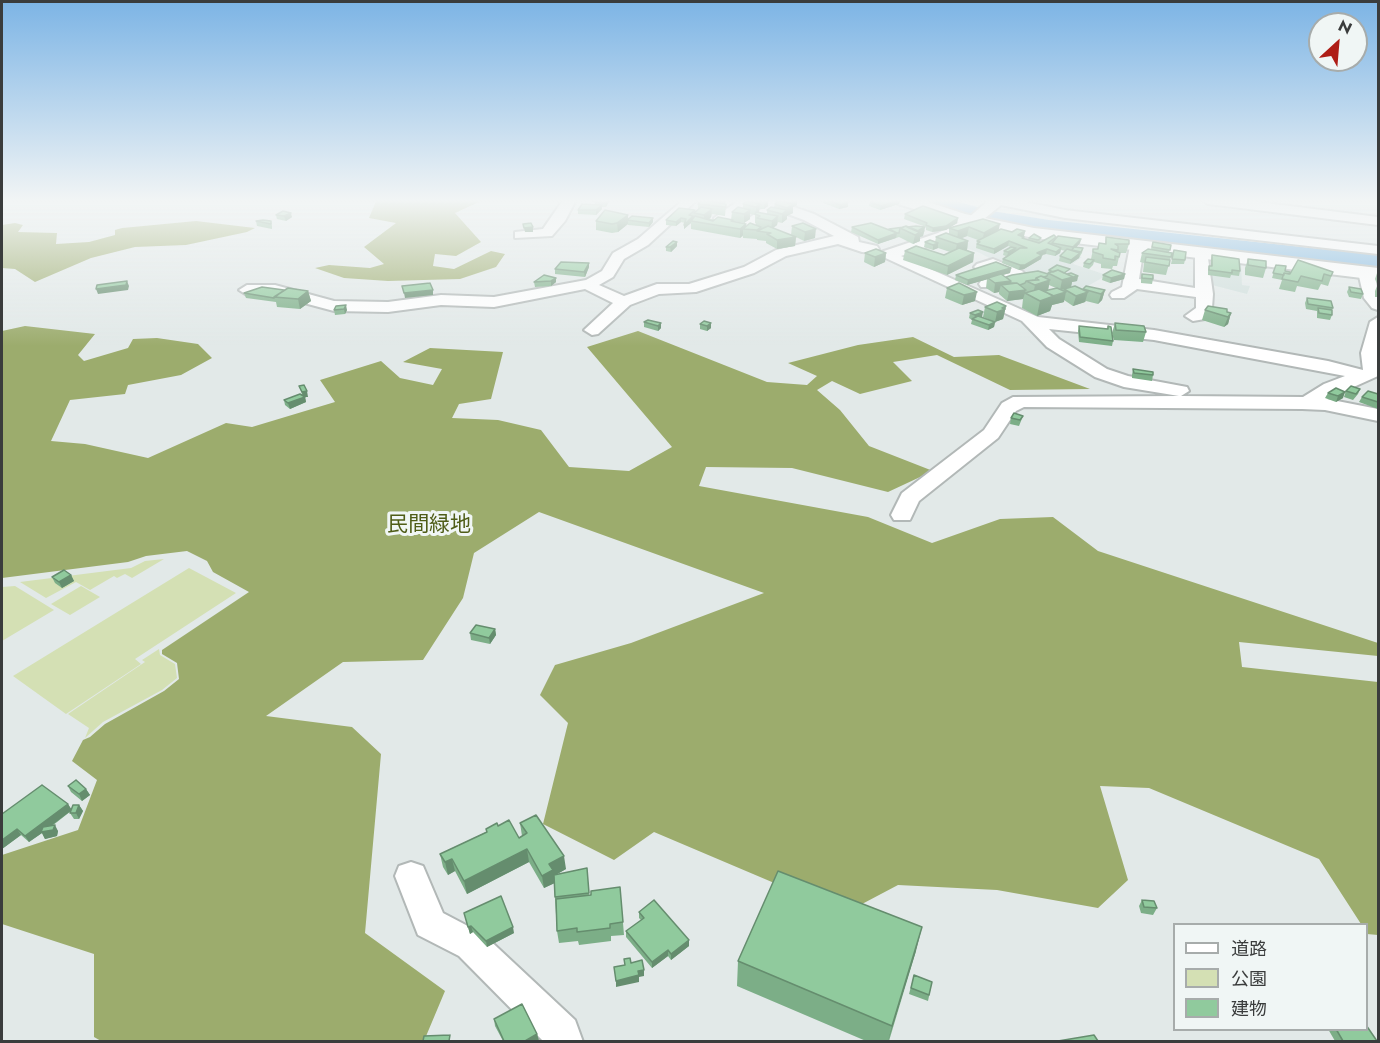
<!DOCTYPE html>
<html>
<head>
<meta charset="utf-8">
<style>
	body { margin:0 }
	#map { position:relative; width:1380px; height:1043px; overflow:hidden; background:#e2e9e8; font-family:Jost,"Noto Sans JP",sans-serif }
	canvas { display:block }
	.frame { position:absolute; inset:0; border:3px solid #3a3c3c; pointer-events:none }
	.legend { position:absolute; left:1173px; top:923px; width:195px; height:108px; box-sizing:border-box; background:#f0f6f5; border:2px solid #a7acab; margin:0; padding:8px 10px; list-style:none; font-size:18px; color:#3a3c3c }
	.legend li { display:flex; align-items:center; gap:12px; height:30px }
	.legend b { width:30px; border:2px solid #a7acab }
	.north { position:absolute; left:1308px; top:12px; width:60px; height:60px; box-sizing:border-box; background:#f0f6f5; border:2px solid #a7acab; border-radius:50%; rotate:26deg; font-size:16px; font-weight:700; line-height:24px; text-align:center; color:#3a3c3c }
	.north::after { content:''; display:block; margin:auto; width:21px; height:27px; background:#ae1d16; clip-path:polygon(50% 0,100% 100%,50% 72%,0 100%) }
</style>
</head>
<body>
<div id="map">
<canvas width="1380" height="1043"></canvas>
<div class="frame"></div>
<ul class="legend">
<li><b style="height:8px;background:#fff"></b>道路</li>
<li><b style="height:16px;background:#d4e0b4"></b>公園</li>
<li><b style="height:16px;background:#90ca9d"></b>建物</li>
</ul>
<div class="north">N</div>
</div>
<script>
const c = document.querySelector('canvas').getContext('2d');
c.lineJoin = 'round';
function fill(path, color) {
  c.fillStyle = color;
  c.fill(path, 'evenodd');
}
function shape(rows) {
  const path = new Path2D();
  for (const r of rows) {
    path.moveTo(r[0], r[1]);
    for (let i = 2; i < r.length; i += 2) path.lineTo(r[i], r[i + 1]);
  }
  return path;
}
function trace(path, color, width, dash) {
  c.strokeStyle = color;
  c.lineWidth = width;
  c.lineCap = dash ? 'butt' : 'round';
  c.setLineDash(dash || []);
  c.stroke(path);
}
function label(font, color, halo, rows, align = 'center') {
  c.font = font + ' Jost,"Noto Sans JP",sans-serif';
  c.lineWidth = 6;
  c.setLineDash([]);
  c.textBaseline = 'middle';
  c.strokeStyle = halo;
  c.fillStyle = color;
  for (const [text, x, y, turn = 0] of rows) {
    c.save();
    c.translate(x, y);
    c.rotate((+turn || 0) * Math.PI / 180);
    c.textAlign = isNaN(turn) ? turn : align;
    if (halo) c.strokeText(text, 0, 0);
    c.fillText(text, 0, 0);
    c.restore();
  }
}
fill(shape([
	[975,225,1056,239,1051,249,1082,257,1073,264,1107,275,1081,290,1044,275,1028,274,1002,265,980,253,940,239],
	[1207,258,1241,261,1242,285,1250,286,1247,294,1208,284]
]), '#cfdedb');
fill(shape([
	[164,559,132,578,125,574,117,578,114,576,90,590,76,582,46,598,20,582,131,568,145,561],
	[189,568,236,593,135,659,141,664,66,714,13,676],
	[15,586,54,610,2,641,2,587],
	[81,586,100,597,70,615,51,604],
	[159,649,160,655,175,664,177,678,162,690,103,722,85,738,89,728,68,714,145,662,142,660]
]), '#d4e0b4');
fill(shape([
	[366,200,477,200,479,202,455,213,481,242,456,256,435,254,433,266,454,269,491,251,505,254,496,267,460,279,388,281,344,278,315,268,329,265,370,268,384,264,364,247,396,223,369,218,376,201],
	[196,221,255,228,247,232,186,245,135,247,91,258,35,282,15,269,2,268,2,225,15,223,23,225,18,232,57,233,56,244,89,242,115,235,115,230,122,228],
	[25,326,95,334,78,355,84,361,128,348,133,339,157,338,198,344,212,358,181,375,128,385,125,394,70,400,51,441,85,444,148,458,226,423,252,427,335,402,320,380,381,361,400,378,433,385,442,369,403,362,430,348,503,352,491,399,459,404,452,418,498,420,541,430,569,467,629,471,672,447,587,347,638,331,767,382,807,385,817,376,788,363,858,345,913,337,954,357,999,355,1090,389,1010,390,937,355,893,362,912,381,860,394,832,381,817,390,840,410,869,446,933,471,888,492,792,468,706,467,699,486,868,517,932,543,1000,519,1053,517,1098,551,1378,643,1378,656,1239,642,1242,667,1378,682,1378,935,1367,934,1366,924,1361,924,1319,859,1149,788,1100,786,1128,880,1098,908,997,890,898,885,845,913,654,832,614,860,543,824,568,723,540,695,555,665,631,643,764,593,539,512,474,553,463,598,423,660,343,662,266,716,352,727,381,754,365,933,445,991,424,1041,101,1041,94,1037,94,954,2,924,2,855,78,830,97,780,72,761,83,740,90,737,105,724,164,691,179,679,177,663,162,654,162,650,249,592,213,572,207,561,187,551,146,556,128,562,2,578,2,331]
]), '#9cac6d');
fill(shape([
	[918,200,952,200,992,211,1049,220,1378,255,1378,269,1049,232,991,223,921,204,918,200]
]), '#7bb5e0');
const minor = shape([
	[563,200,576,200,565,221,552,236,515,238,515,232,543,229,563,200],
	[683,200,697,200,648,245,624,259,613,277,599,285,624,296,657,284,689,284,744,267,776,250,834,236,804,220,777,210,748,230,741,231,714,224,714,218,739,200,754,200,730,220,744,222,765,206,755,200,774,200,814,214,858,237,859,242,877,246,879,249,872,253,862,252,838,244,786,256,754,273,696,292,659,294,630,305,598,334,592,335,584,330,613,303,585,289,494,307,441,305,388,312,334,311,274,295,247,295,239,290,247,285,275,285,334,301,388,302,441,295,494,297,586,280,602,271,613,253,638,239,683,200],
	[989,200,1016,200,1065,210,1378,246,1378,254,1065,218,1001,205,978,224,948,239,901,256,1038,317,1154,330,1328,361,1363,370,1361,353,1370,322,1378,317,1378,376,1327,399,1378,409,1378,421,1325,410,1302,409,1024,407,1016,411,998,438,919,501,910,520,894,520,891,515,902,493,984,430,1002,403,1013,397,1179,396,1124,387,1095,377,1047,347,1022,321,879,255,881,252,938,233,968,218,989,200],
	[1049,329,1154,340,1345,376,1324,384,1303,397,1181,396,1189,391,1187,387,1128,376,1107,369,1059,339,1049,329],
	[1202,200,1242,200,1378,217,1378,225,1208,204,1202,200],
	[1137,242,1144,246,1139,279,1195,288,1195,254,1197,251,1207,251,1213,294,1212,308,1205,319,1193,321,1185,316,1196,308,1196,297,1137,289,1124,298,1112,298,1110,295,1112,292,1122,287,1130,246,1137,242],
	[993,259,1022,271,1025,274,1022,277,993,287,981,287,979,284,981,281,1003,274,992,269,982,272,974,267,977,264,993,259],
	[1366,267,1374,272,1378,292,1378,310,1372,308,1364,298,1358,272,1366,267],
	[411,862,423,866,443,913,483,934,575,1020,583,1042,544,1042,459,956,418,935,395,876,399,866,411,862]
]);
const tertiary = shape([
	[896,200,922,200,965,214,1034,228,1378,268,1378,280,1034,238,955,222,898,204,896,200]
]);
trace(minor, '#b2b8b7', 4);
trace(tertiary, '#b2b8b7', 4);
fill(minor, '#fff');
fill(tertiary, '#fff');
fill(shape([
	[609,200,606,207,602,207,602,209,596,215,578,214,578,210,595,204,595,202,578,200],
	[702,200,726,200,726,202,724,204,726,204,725,216,712,214,711,217,710,219,731,220,732,212,743,208,743,204,750,202,750,200,768,200,768,206,764,209,759,209,759,213,767,214,767,210,774,207,775,204,777,203,772,200,796,200,797,205,793,207,793,213,787,216,787,219,782,223,778,222,777,225,773,228,791,235,792,226,803,223,815,238,804,241,796,237,795,246,777,249,766,243,766,241,757,240,757,239,743,238,743,236,740,238,691,229,691,223,684,229,685,223,681,222,676,226,666,225,666,220,695,210,695,212,698,210,698,204],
	[750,214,755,215,755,223,756,224,756,225,746,226,733,222,733,221,744,223,750,219],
	[823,200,842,200,848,202,848,207,839,209,823,203],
	[875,200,900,200,899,204,880,210,869,206,870,202],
	[905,214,958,218,957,223,946,230,932,232,926,230,926,227,904,219],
	[276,215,292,217,286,221,277,219],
	[628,215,628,220,653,218,653,222,649,227,628,225,628,224,618,232,612,233,596,230,596,221],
	[983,219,999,230,1012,232,1025,231,1024,236,1023,237,1024,237,1024,239,1028,240,1029,238,1041,238,1040,242,1056,237,1055,239,1081,239,1080,243,1076,247,1083,248,1082,253,1079,258,1070,264,1059,261,1060,256,1066,251,1061,250,1060,253,1055,256,1046,254,1042,255,1041,259,1024,269,1019,270,1002,263,1003,259,1006,256,1003,255,1004,251,1011,247,1008,246,994,254,976,248,977,241,978,240,967,236,962,238,968,241,967,250,974,253,973,262,947,275,903,260,905,251,944,255,950,252,938,248,933,250,924,247,925,242,935,242,936,237,949,234,949,228],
	[256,221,271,221,272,226,272,229,257,226],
	[852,227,889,230,889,229,925,227,923,236,920,237,920,241,913,244,899,237,878,244,851,232],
	[1106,237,1129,244,1126,253,1119,253,1119,257,1117,266,1113,266,1112,269,1101,268,1101,264,1094,262,1093,265,1089,269,1083,267,1084,263,1091,259,1093,249,1097,249,1099,243,1105,244],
	[1153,242,1171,245,1169,252,1172,253,1166,275,1143,272,1144,263,1140,262,1142,253,1151,249],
	[677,246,671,252,666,251,666,247],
	[1174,250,1185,260,1184,264,1171,264],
	[865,253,886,253,885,262,874,267,864,262],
	[1212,255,1240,271,1239,276,1231,275,1230,278,1208,275,1208,270,1209,266,1211,266,1211,260],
	[1248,259,1266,268,1263,278,1245,275,1245,268],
	[589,263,589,267,585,277,555,274,555,269],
	[1276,265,1289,274,1333,272,1328,286,1321,284,1318,290,1297,286,1295,292,1279,289,1282,280,1272,278],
	[1011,268,1010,273,1002,275,1006,277,1048,274,1049,270,1078,276,1077,281,1072,282,1071,287,1083,290,1086,286,1105,290,1102,300,1098,304,1086,301,1085,302,1073,306,1064,300,1064,302,1052,305,1050,311,1037,316,1022,308,1023,299,1007,301,999,294,999,292,994,293,986,288,987,279,967,285,955,280,956,275],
	[1049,285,1056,288,1048,290],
	[1378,270,1378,285,1375,279],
	[1125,274,1124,279,1110,283,1102,280,1103,275],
	[1142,274,1153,279,1152,284,1141,283,1141,278],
	[556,278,556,282,551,286,535,287,534,282],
	[959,283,975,301,962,305,945,298,947,288],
	[1377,286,1378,286,1378,297,1375,297,1375,291],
	[1349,287,1363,294,1361,299,1349,297,1347,292],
	[284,290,308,291,311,301,300,309,277,307,276,302,246,298,244,293],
	[1307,298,1333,308,1332,310,1332,315,1330,320,1317,318,1317,311,1306,309,1305,303],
	[336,306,347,310,345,314,335,315,334,310],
	[1006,306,1003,319,995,322,983,317,985,307],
	[1205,310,1231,313,1228,324,1224,327,1202,320],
	[970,313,995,322,994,327,988,330,971,324,972,320,969,318],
	[644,322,661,323,661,328,658,331,644,327],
	[711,323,711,328,707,331,700,329,700,324],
	[1115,323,1146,332,1143,342,1114,340,1112,333],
	[1079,326,1107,329,1108,326,1113,341,1112,346,1079,342,1078,331],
	[1133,369,1153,375,1152,381,1132,378,1132,375],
	[299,386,308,397,305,397,306,402,290,409,285,405,284,400,302,394],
	[1360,389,1358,394,1353,400,1344,397,1346,391],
	[1328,393,1343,398,1336,402,1325,398],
	[1378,394,1378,409,1359,402,1362,397],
	[1023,416,1019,426,1010,424,1011,418],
	[71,575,74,581,62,588,55,583,52,577],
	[495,629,496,635,490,644,471,640,470,633],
	[68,786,86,789,90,795,82,801,71,792],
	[68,804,71,810,79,805,83,811,79,819,74,819,70,813,71,811,52,826,58,831,57,836,45,839,42,833,29,842,21,835,2,849,2,814],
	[520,823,566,869,555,875,587,868,589,895,620,887,624,935,611,936,611,941,579,945,578,941,559,943,557,931,554,883,544,888,529,862,467,894,455,871,448,875,443,867,440,854,486,832,486,829,498,826,519,838,522,836],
	[1142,900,1157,908,1153,915,1141,913,1139,906],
	[639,912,689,946,671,960,668,956,652,968,626,937,626,931,641,920,639,918],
	[464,913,514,933,487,947,473,932,470,934],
	[916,951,889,1041,866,1041,737,986,738,961],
	[914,975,932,982,928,1001,909,994],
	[494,1019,537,1034,539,1041,503,1041,495,1026],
	[1328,1029,1366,1029,1377,1041,1335,1041]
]), '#7cae87');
fill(shape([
	[607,200,609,200,609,202,606,207,606,203],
	[720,200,726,200,726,202,720,207],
	[765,200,768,200,768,206,764,209],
	[898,200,900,200,899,204,880,210,881,206],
	[797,201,797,205,793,207,793,213,787,216,787,219,782,223,782,214,787,211,787,208,789,203],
	[848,202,848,207,839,209,840,205],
	[760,204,759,213,756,215,756,207],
	[602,205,602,209,596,215,596,210],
	[712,209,711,217,705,223,704,223,704,215],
	[750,210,750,219,744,223,744,214],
	[291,213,292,217,286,221,284,216],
	[628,215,628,224,618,232,617,223],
	[693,216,693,221,691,221,691,223,684,229,684,225],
	[778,216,777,225,771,230,772,221],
	[653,218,653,222,649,227,649,223],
	[681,218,681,222,676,226,676,222],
	[958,218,957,223,946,230,932,232,933,228],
	[746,224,746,229,743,229,743,235,740,238,740,229],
	[1000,224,998,233,982,242,984,233],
	[533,227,533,232,525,232,524,228],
	[925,227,923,236,920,237,920,241,913,244,915,235,919,230],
	[969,227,967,236,957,240,958,231],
	[816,229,815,238,804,241,805,232],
	[1025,231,1024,236,1017,240,1018,235],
	[897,233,896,238,878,244,878,240],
	[796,237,795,246,777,249,777,240],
	[1081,239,1080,243,1074,250,1072,250,1073,247],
	[968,241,967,250,955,253,957,244],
	[1009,241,1008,246,994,254,994,249],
	[677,242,677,246,671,252,670,247],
	[938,243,938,248,933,250,933,245],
	[1016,248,1015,252,1007,257,1008,252],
	[1061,248,1060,253,1055,256,1056,252],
	[1047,249,1046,254,1042,255,1041,259,1024,269,1019,270,1020,265,1037,253],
	[886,253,885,262,874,267,875,257],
	[974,253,973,262,947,275,948,266],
	[1080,253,1079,258,1070,264,1071,260],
	[589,263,589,267,585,277,584,272],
	[1011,268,1010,273,967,285,968,280],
	[1125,274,1124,279,1110,283,1111,278],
	[1078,276,1077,281,1072,282,1071,287,1060,290,1062,280],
	[556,278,556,282,551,286,551,281],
	[1050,280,1048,290,1033,295,1035,285],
	[127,281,129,286,128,290,98,294,96,289],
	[1011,281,1009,291,1001,285,999,292,994,293,995,283],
	[433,290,433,295,405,298,404,293],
	[1026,290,1023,299,1007,301,1009,292],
	[1105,290,1102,300,1098,304,1101,294],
	[308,291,311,301,300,309,298,299],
	[977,292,975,301,962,305,964,295],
	[1066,292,1064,302,1052,305,1050,311,1037,316,1040,301],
	[1088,292,1085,302,1073,306,1076,296],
	[346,305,347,310,345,314,344,309],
	[1006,306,1003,319,995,322,997,312,1002,308],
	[983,312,982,317,974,320,975,315],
	[1231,313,1228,324,1224,327,1228,317],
	[995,322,994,327,988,330,989,325],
	[661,323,661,328,658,331,658,326],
	[711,323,711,328,707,331,707,326],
	[307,391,308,397,305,397,306,402,290,409,288,403,303,398,302,392],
	[1345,392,1343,398,1336,402,1338,396],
	[71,575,74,581,62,588,59,582],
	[495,629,496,635,490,644,489,638],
	[86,789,90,795,82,801,79,794],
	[68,804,72,810,43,832,55,825,58,831,57,836,45,839,42,833,29,842,25,836],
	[79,805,83,811,79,819,76,813],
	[17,829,21,835,2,849,2,840],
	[527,849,529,862,467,894,464,881],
	[564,856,566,869,554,876,555,883,544,888,542,876,549,864],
	[452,859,455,871,448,875,445,862],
	[471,926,473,932,470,934,468,927],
	[513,927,514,933,487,947,486,941],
	[922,927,916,951,888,1041,892,1026],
	[689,940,689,946,671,960,671,954],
	[668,950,668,956,652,968,652,962],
	[644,970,644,976,639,977,639,982,616,987,616,981,638,971],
	[537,1034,539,1041,525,1041]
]), '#658d6e');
const building = shape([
	[596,200,607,200,606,203,594,202,596,200],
	[702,200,726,204,726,207,698,204,702,200],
	[782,200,796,200,797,201,789,203,782,200],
	[828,200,842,200,848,202,840,205,828,200],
	[875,200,898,200,881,206,870,202,875,200],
	[746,201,760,204,756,207,743,204,746,201],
	[778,201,793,204,787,208,775,204,778,201],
	[582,204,602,205,596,210,578,210,582,204],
	[923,206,958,218,946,226,933,228,926,225,927,223,905,214,923,206],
	[701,207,712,209,704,215,694,213,701,207],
	[738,207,750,210,744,214,732,212,738,207],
	[771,207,787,210,782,214,767,210,771,207],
	[679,208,695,210,689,215,693,216,684,225,686,219,681,218,676,222,666,220,679,208],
	[605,210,628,215,617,223,612,224,596,221,605,210],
	[283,211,291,213,284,216,276,215,283,211],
	[756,212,778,216,772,221,757,218,760,216,755,214,756,212],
	[632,216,653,218,649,223,627,220,632,216],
	[695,216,713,221,718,217,733,220,731,221,746,224,740,229,691,221,695,216],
	[983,219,1000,224,984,233,969,227,958,231,949,228,983,219],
	[263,220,271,221,271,224,256,221,263,220],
	[531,223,533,227,524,228,523,224,531,223],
	[750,223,761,227,757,230,743,229,750,223],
	[803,223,816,229,805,232,792,226,803,223],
	[871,223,897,233,878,240,852,227,871,223],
	[768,226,796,237,777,240,767,234,771,233,757,231,768,226],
	[906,226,921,232,915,235,900,228,906,226],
	[916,226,925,227,919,230,924,231,921,233,907,227,916,226],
	[904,227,900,228,899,233,897,233,889,229,904,227],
	[1001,229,1012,232,1017,229,1025,231,1018,235,1024,237,1022,238,1039,243,1054,235,1056,237,1048,243,1061,248,1056,252,1047,249,1039,252,1037,253,1042,255,1025,265,1020,265,1003,259,1020,248,1027,248,1009,241,994,249,977,244,980,242,977,241,1001,229],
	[946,233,968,241,957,244,936,237,946,233],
	[1034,234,1041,238,1038,240,1029,238,1034,234],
	[1058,236,1081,239,1073,247,1052,243,1058,236],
	[1106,237,1129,240,1129,244,1115,244,1118,246,1118,250,1111,249,1120,253,1119,257,1115,256,1115,260,1103,258,1103,255,1093,252,1093,249,1098,249,1099,243,1106,244,1106,237],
	[930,240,938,243,933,245,925,242,930,240],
	[673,241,677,242,670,247,666,247,673,241],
	[1153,242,1171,245,1170,250,1152,247,1153,242],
	[916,246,944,255,959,248,974,253,948,266,905,251,916,246],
	[1011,247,1016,248,1008,252,1004,251,1011,247],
	[1074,247,1083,248,1081,252,1072,250,1074,247],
	[876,249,886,253,875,257,865,253,876,249],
	[1067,249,1080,253,1071,260,1060,256,1067,249],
	[1148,249,1172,253,1171,257,1142,253,1148,249],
	[1174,250,1186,252,1185,260,1172,259,1174,250],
	[1212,255,1239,259,1240,271,1232,270,1232,273,1209,270,1209,266,1212,266,1212,255],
	[1146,257,1170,260,1169,266,1145,262,1146,257],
	[1088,259,1094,260,1090,264,1084,263,1088,259],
	[1248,259,1266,261,1266,268,1248,265,1248,259],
	[1298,260,1333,272,1331,276,1324,274,1322,281,1301,276,1298,282,1282,279,1284,273,1290,274,1298,260],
	[561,262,589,263,584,272,555,269,561,262],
	[996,262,1011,268,968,280,956,275,996,262],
	[1057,265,1070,269,1064,273,1058,270,1053,272,1049,270,1057,265],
	[1276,265,1286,266,1285,271,1290,272,1289,274,1284,273,1284,275,1273,273,1276,265],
	[1058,270,1073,277,1062,280,1048,273,1058,270],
	[1112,270,1125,274,1111,278,1103,275,1112,270],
	[1038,271,1048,274,1047,276,1044,277,1041,276,1036,278,1035,280,1033,280,1026,281,1025,283,1020,285,1017,283,1010,283,1011,281,1006,277,1012,275,1038,271],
	[1071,273,1078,276,1073,277,1067,274,1071,273],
	[1001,274,1011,281,995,283,988,278,1001,274],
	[1142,274,1153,275,1153,279,1142,278,1142,274],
	[544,275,556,278,551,281,534,282,544,275],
	[1041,276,1050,280,1035,285,1026,281,1037,280,1039,280,1036,278,1041,276],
	[127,281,126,285,96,289,97,285,127,281],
	[430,283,433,290,404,293,402,286,430,283],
	[959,283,977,292,964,295,947,288,959,283],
	[1017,283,1026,290,1009,292,1001,285,1017,283],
	[1075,286,1088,292,1076,296,1064,289,1075,286],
	[1086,286,1105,290,1101,294,1083,289,1086,286],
	[262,287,284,290,274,298,244,293,262,287],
	[1349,287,1361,289,1363,294,1351,292,1349,287],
	[288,288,308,291,298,299,274,297,288,288],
	[1057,288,1066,292,1053,296,1044,291,1057,288],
	[1039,289,1054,296,1040,301,1025,293,1039,289],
	[1307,298,1331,301,1333,308,1308,304,1307,298],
	[997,302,1006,306,1002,308,1005,309,997,312,985,307,997,302],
	[346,305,344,309,334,310,336,306,346,305],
	[1208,306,1227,309,1227,312,1231,313,1228,317,1205,310,1208,306],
	[1318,308,1332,310,1332,315,1319,313,1318,308],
	[978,310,983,312,975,315,970,313,978,310],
	[978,316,995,322,989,325,972,319,978,316],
	[648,320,661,323,658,326,644,322,648,320],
	[704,321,711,323,707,326,700,324,704,321],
	[1115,323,1144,326,1146,332,1116,330,1115,323],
	[1079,326,1108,329,1108,326,1111,327,1113,341,1080,337,1079,326],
	[1133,369,1153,372,1153,375,1134,373,1133,369],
	[304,385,307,391,302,392,299,386,304,385],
	[1351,386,1360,389,1356,394,1346,391,1351,386],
	[1336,388,1345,392,1338,396,1328,393,1336,388],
	[1368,391,1378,394,1378,402,1362,397,1368,391],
	[300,394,305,397,288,403,284,400,300,394],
	[1014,413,1023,416,1020,420,1011,418,1014,413],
	[64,570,71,575,59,582,52,577,64,570],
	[476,625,495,629,489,638,470,633,476,625],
	[76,780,86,789,79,794,68,786,76,780],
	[42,785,68,804,25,836,17,829,2,840,2,814,42,785],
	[73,805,79,805,76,813,70,813,73,805],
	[536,815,564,856,549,864,553,870,542,876,527,849,464,881,452,859,445,862,440,854,487,832,486,829,497,823,498,826,509,820,519,838,527,833,520,823,536,815],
	[55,825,53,830,41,832,43,827,55,825],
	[587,868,589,893,555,897,554,875,587,868],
	[778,871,922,927,892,1026,738,961,778,871],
	[620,887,623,922,610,924,610,928,577,932,577,928,557,931,556,899,591,895,591,891,620,887],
	[501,896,513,927,486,941,471,926,468,927,464,913,501,896],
	[654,900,689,940,671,954,668,950,652,962,626,931,644,918,639,912,654,900],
	[1142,900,1154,901,1157,908,1144,907,1142,900],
	[630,958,631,963,642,960,644,970,638,971,639,975,616,981,614,967,625,965,624,959,630,958],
	[914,975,932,982,929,995,911,988,914,975],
	[522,1004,537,1034,525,1041,504,1041,494,1019,522,1004],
	[1366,1025,1377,1041,1343,1041,1336,1029,1366,1029,1366,1025],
	[450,1035,449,1041,423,1041,424,1036,450,1035],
	[1094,1035,1098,1041,1058,1041,1094,1035]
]);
fill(building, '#90ca9d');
trace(building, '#658d6e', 1.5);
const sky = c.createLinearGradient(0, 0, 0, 346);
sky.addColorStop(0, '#7cb4e5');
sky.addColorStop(0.58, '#f2f5f5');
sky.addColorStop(1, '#f2f5f500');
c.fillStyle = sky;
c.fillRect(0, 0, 1380, 346);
label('21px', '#4f5d18', '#f0f6f5', [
	["民間緑地",429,526]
]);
</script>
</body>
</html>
